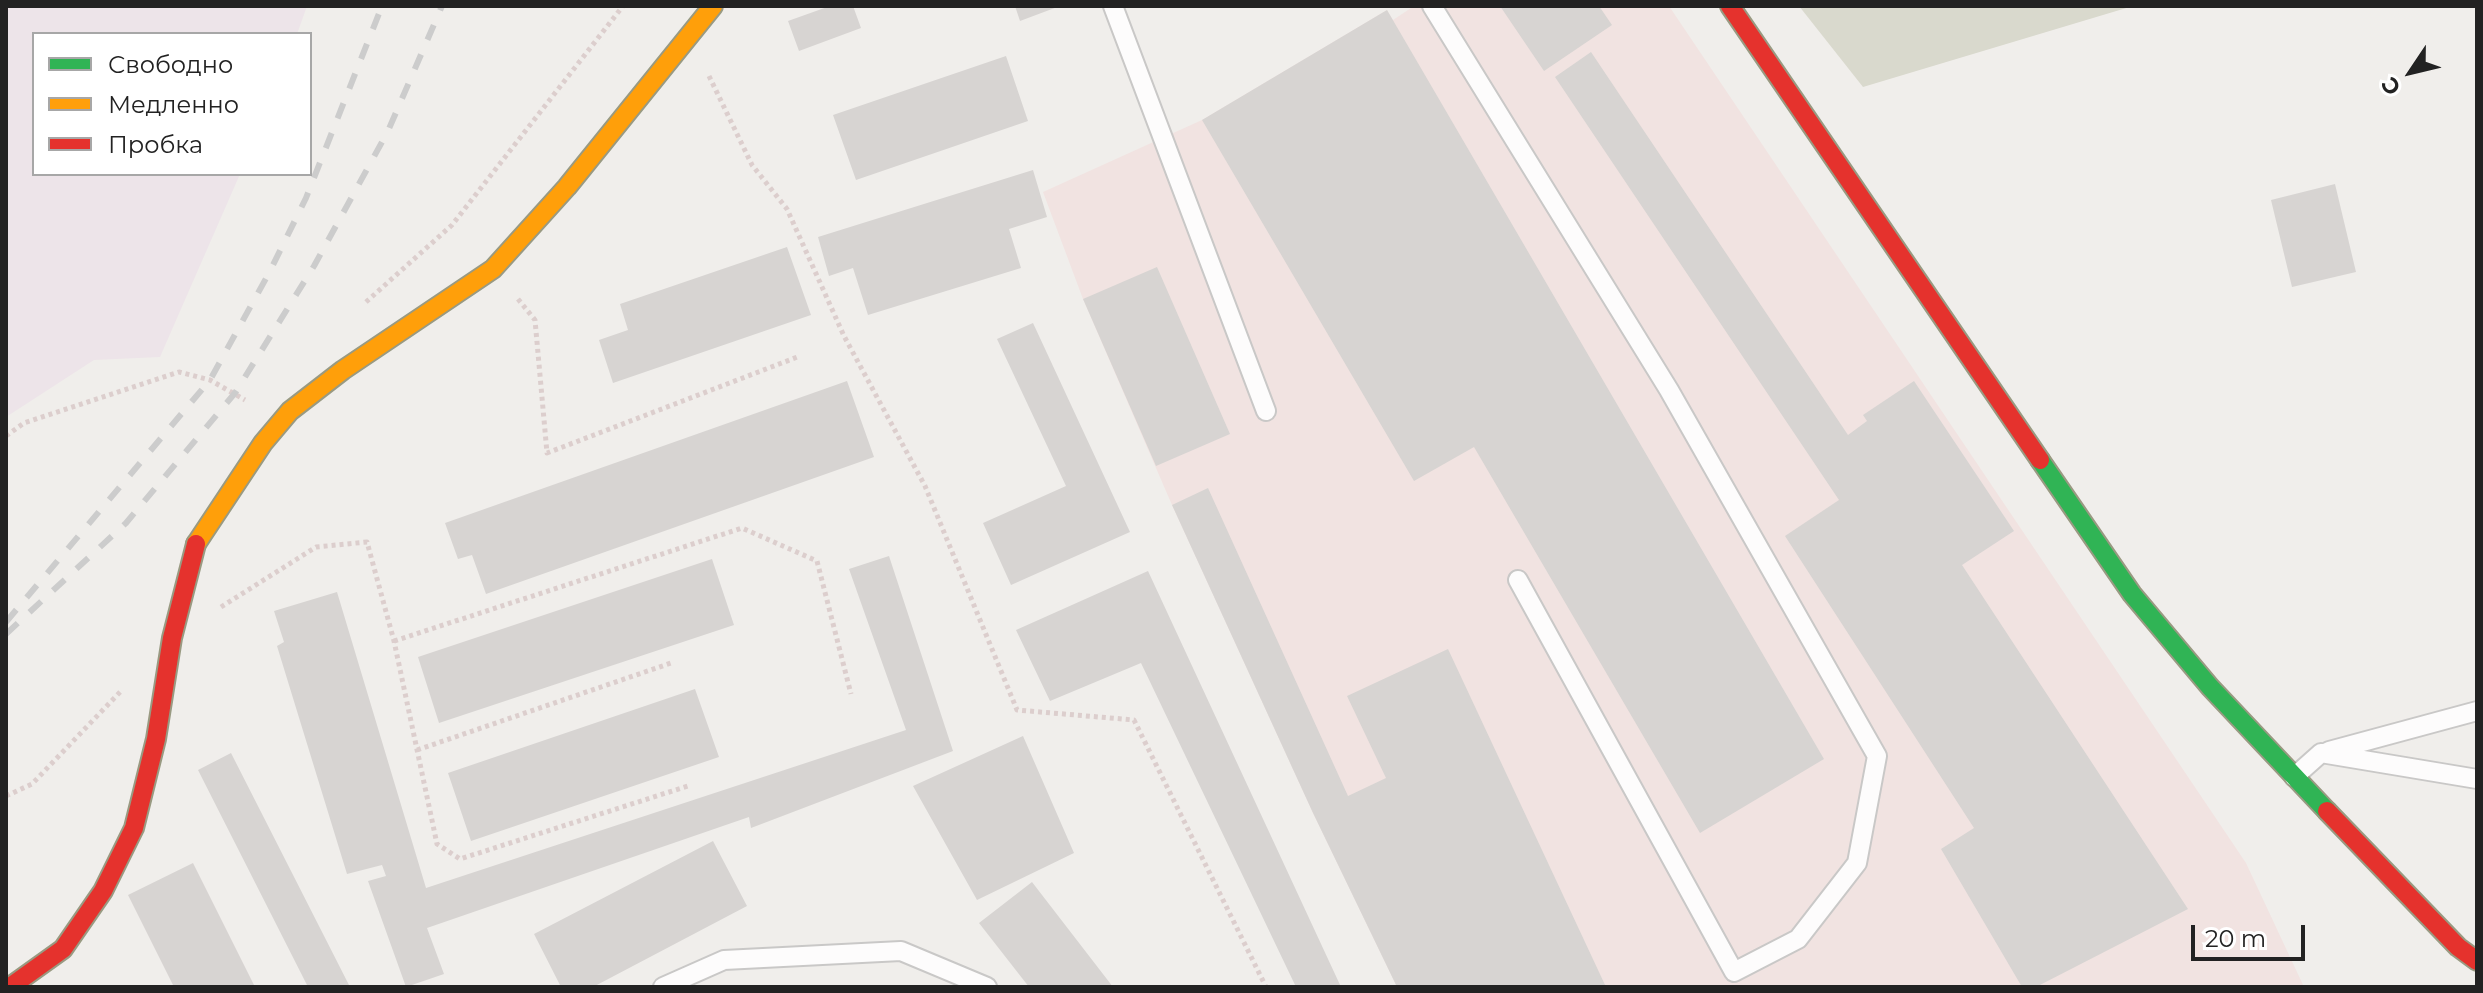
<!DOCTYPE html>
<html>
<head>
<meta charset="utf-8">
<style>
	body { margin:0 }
	#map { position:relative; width:2483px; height:993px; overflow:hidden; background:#f0eeeb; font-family:Montserrat,sans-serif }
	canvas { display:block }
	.frame { position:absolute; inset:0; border:8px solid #222; pointer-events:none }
	.legend { position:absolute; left:32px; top:32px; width:280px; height:144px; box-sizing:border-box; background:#fff; border:2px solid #a7a7a7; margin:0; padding:10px 14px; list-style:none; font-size:24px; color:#222 }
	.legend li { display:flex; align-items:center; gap:16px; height:40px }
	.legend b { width:40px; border:2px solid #a7a7a7 }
	.north { position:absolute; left:2371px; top:32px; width:80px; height:80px; -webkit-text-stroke:6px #fff; paint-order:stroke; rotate:235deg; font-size:22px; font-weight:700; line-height:32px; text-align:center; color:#222 }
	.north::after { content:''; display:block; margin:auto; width:28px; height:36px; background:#222; clip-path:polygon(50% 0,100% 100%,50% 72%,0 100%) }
	.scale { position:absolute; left:2191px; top:925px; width:114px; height:36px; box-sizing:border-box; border:4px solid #222; border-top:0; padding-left:10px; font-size:24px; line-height:28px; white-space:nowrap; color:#222; -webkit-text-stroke:6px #fff; paint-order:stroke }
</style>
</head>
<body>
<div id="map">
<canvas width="2483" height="993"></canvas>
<div class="frame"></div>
<ul class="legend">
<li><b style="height:10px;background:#30b455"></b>Свободно</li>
<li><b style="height:10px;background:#ff9f0a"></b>Медленно</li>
<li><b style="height:10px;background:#e5322d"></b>Пробка</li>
</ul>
<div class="north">С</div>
<div class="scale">20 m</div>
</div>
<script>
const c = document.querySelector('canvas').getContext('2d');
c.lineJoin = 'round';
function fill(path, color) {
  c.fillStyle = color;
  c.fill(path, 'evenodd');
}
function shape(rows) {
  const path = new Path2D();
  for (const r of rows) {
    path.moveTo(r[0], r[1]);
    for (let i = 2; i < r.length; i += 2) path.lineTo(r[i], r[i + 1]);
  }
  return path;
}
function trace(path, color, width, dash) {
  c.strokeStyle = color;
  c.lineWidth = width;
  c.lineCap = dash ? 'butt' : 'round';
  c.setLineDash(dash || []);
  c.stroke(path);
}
fill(shape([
	[1414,6,1669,6,2246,863,2304,987,1397,987,1313,813,1172,505,1083,299,1043,192,1202,120,1387,10,1393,20]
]), '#f1e3e1');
fill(shape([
	[6,6,307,6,297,34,34,34,34,174,240,174,160,357,94,360,6,417]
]), '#ede4e9');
fill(shape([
	[1799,6,2133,6,1863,87]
]), '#d9d9cd');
fill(shape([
	[830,6,853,6,861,28,799,51,788,21],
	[1015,6,1060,6,1020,21],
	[1500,6,1599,6,1612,25,1544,71],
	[1387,10,1824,759,1700,833,1474,447,1414,481,1202,120],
	[1591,52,1848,435,1867,421,1863,415,1914,381,2014,531,1962,565,2188,909,2036,987,2022,987,1941,849,1974,828,1785,536,1839,500,1555,77],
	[1006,56,1028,121,856,180,833,115],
	[1033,170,1047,217,1009,229,1021,268,868,315,853,268,829,276,818,237],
	[2335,184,2356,272,2292,287,2271,200],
	[787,247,811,315,613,383,599,340,628,330,620,304],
	[1157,267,1230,434,1156,466,1083,299],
	[1033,323,1130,532,1011,585,983,523,1066,486,997,339],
	[847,381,874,457,486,594,472,555,458,559,445,523],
	[1208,488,1348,796,1386,778,1347,696,1448,649,1606,987,1397,987,1313,813,1172,505],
	[889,556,953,751,751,828,749,817,427,928,444,974,406,987,368,881,386,876,382,865,347,874,277,646,284,642,274,611,337,592,426,888,906,730,849,569],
	[712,559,734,625,439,723,418,657],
	[1148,571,1341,987,1296,987,1141,663,1050,701,1016,630],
	[695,689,719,757,471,841,448,773],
	[1023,736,1074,853,977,900,913,786],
	[231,753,350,987,308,987,198,770],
	[713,841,747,906,593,987,561,987,534,934],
	[193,863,255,987,174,987,128,895],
	[1032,882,1113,987,1029,987,979,923]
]), '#d7d4d2');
const lane = shape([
	[1113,6,1266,411],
	[1432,6,1669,390,1877,756,1857,863,1798,939,1734,972,1518,580],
	[2329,751,2477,711],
	[2294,777,2321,753,2477,779],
	[663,987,724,960,901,951,987,987]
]);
const fast = shape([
	[2040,460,2132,594,2210,687,2327,811]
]);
const slow = shape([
	[196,544,263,443,290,411,343,370,493,269,567,187,713,6]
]);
const jam = shape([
	[1730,6,2040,460],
	[2327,811,2458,947,2477,961],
	[10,987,63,949,103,891,134,828,156,739,172,638,196,544]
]);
trace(lane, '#c9c8c7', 22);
trace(fast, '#999a82', 22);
trace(slow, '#999a82', 22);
trace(jam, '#999a82', 22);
trace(shape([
	[709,76,752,165,787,209,844,336,925,486,1017,710,1134,720,1266,987],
	[518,299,535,320,547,453,800,356],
	[366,302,452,225,623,6],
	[6,436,24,423,179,372,210,380,245,400],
	[221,607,316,547,367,542,394,641,437,844,460,859,691,785],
	[394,641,742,528,817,561,851,694],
	[417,750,674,662],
	[6,796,32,784,122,690]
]), '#dccecd', 5, [4, 4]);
trace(lane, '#fdfcfc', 18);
trace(fast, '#30b455', 18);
trace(slow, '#ff9f0a', 18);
trace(jam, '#e5322d', 18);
trace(shape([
	[6,622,210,380,269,273,306,198,382,6],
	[6,634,126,523,235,393,314,266,388,131,442,6]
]), '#ccc', 6, [16, 16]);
</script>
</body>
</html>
